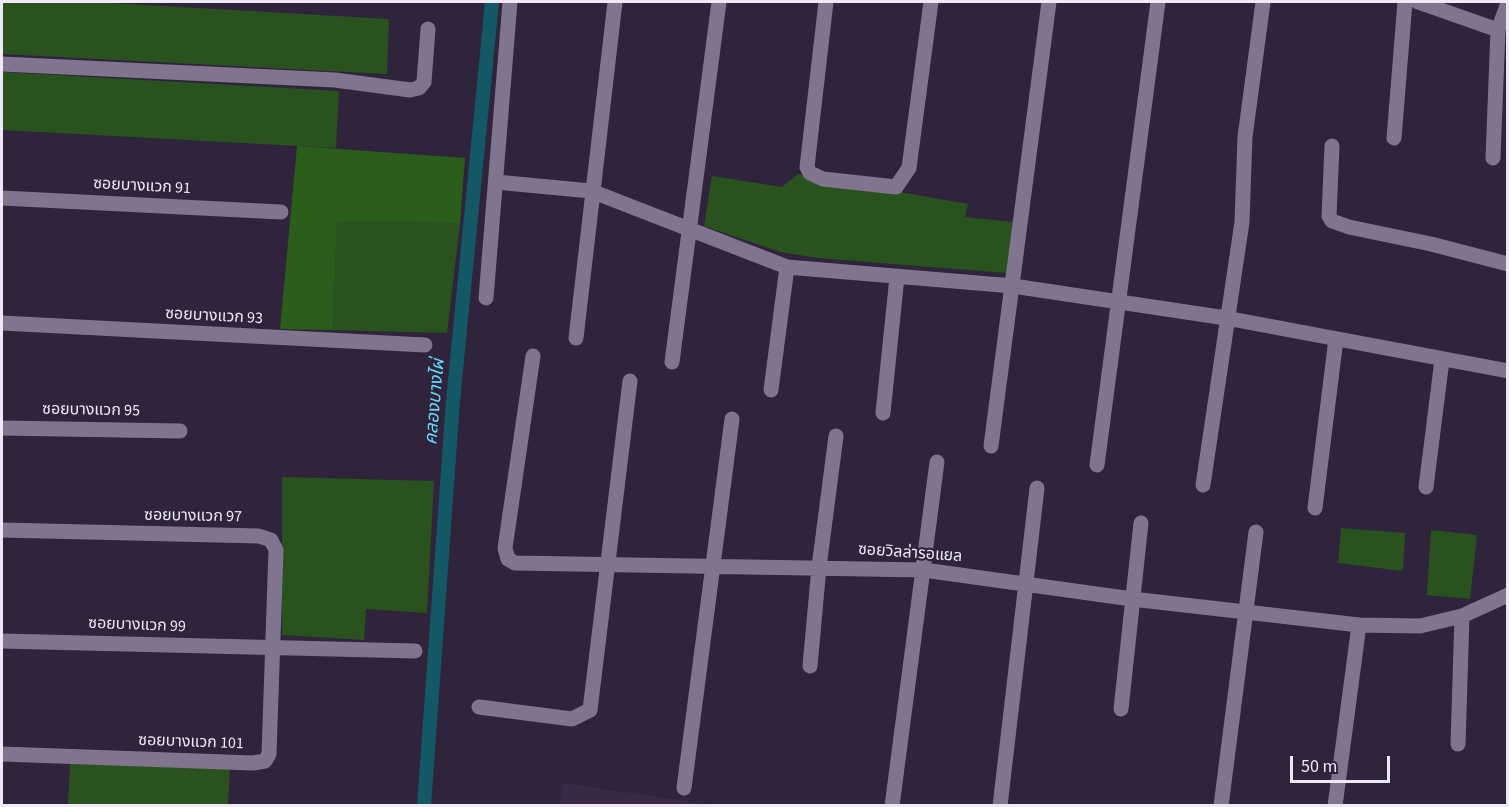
<!DOCTYPE html>
<html>
<head>
<meta charset="utf-8">
<style>
	body { margin:0 }
	#map { position:relative; width:1509px; height:807px; overflow:hidden; background:#2f243b; font-family:"Source Sans 3",sans-serif }
	canvas { display:block }
	.frame { position:absolute; inset:0; border:3px solid #efe8f7; pointer-events:none }
	.scale { position:absolute; left:1290px; top:756px; width:100px; height:27px; box-sizing:border-box; border:3px solid #efe8f7; border-top:0; padding-left:8px; font-size:18px; line-height:21px; white-space:nowrap; color:#efe8f7; -webkit-text-stroke:4px #2f243b; paint-order:stroke }
</style>
</head>
<body>
<div id="map">
<canvas width="1509" height="807"></canvas>
<div class="frame"></div>
<div class="scale">50 m</div>
</div>
<script>
const c = document.querySelector('canvas').getContext('2d');
c.lineJoin = 'round';
function fill(path, color) {
  c.fillStyle = color;
  c.fill(path, 'evenodd');
}
function shape(rows) {
  const path = new Path2D();
  for (const r of rows) {
    path.moveTo(r[0], r[1]);
    for (let i = 2; i < r.length; i += 2) path.lineTo(r[i], r[i + 1]);
  }
  return path;
}
function trace(path, color, width, dash) {
  c.strokeStyle = color;
  c.lineWidth = width;
  c.lineCap = dash ? 'butt' : 'round';
  c.setLineDash(dash || []);
  c.stroke(path);
}
function label(font, color, halo, rows, align = 'center') {
  c.font = font + ' "Source Sans 3","Noto Sans Thai",sans-serif';
  c.lineWidth = 4.5;
  c.setLineDash([]);
  c.textBaseline = 'middle';
  c.strokeStyle = halo;
  c.fillStyle = color;
  for (const [text, x, y, turn = 0] of rows) {
    c.save();
    c.translate(x, y);
    c.rotate((+turn || 0) * Math.PI / 180);
    c.textAlign = isNaN(turn) ? turn : align;
    if (halo) c.strokeText(text, 0, 0);
    c.fillText(text, 0, 0);
    c.restore();
  }
}
fill(shape([
	[563,783,712,805,559,805]
]), '#382947');
fill(shape([
	[2,2,94,2,389,19,387,74,2,54],
	[2,72,339,91,336,148,2,130],
	[798,174,968,204,965,217,1013,222,1007,273,818,258,780,252,704,226,712,176,782,187],
	[337,222,460,223,447,333,333,330],
	[282,477,434,481,427,613,366,609,364,640,282,635],
	[1341,528,1405,533,1403,571,1338,563],
	[1431,530,1477,535,1470,599,1427,595],
	[70,763,230,768,228,805,68,806]
]), '#2a521e');
fill(shape([
	[297,146,465,158,460,223,337,222,333,330,280,329]
]), '#2a5e1a');
trace(shape([
	[424,806,453,401,492,2]
]), '#145866', 14);
trace(shape([
	[826,2,807,167,810,173,823,179,896,187,909,168,931,2],
	[1418,2,1498,30],
	[2,64,335,80,410,90,419,88,424,82,428,29],
	[1394,138,1405,2],
	[1332,146,1329,216,1332,221,1349,227,1431,244,1508,264],
	[1493,158,1498,30,1508,3],
	[496,182,591,191,787,267,1013,286,1226,318,1508,371],
	[2,198,281,212],
	[486,298,510,2],
	[2,323,425,345],
	[576,338,615,2],
	[533,356,505,548,508,559,515,563,924,570,1132,599,1359,625,1420,626,1462,616,1508,595],
	[672,362,719,2],
	[771,390,787,267],
	[883,413,897,277],
	[2,428,180,431],
	[991,446,1049,2],
	[1097,465,1158,2],
	[1203,485,1242,222,1245,137,1263,2],
	[1426,487,1442,360],
	[1315,508,1336,339],
	[2,530,259,536,271,540,276,550,269,754,265,761,253,763,2,754],
	[2,641,415,651],
	[810,666,819,567,836,436],
	[479,707,572,719,590,710,630,381],
	[1121,709,1141,523],
	[1458,744,1462,616],
	[684,788,732,419],
	[892,806,937,462],
	[1000,806,1037,488],
	[1221,806,1256,532],
	[1335,806,1359,625]
]), '#81748f', 15);
label('16px', '#efe8f7', '#2f243b', [
	["ซอยบางแวก 91",142,187,3],
	["ซอยบางแวก 93",214,317,3],
	["ซอยบางแวก 95",91,411,1],
	["ซอยบางแวก 97",193,517,1],
	["ซอยวิลล่ารอแยล",910,554,4],
	["ซอยบางแวก 99",137,626,2],
	["ซอยบางแวก 101",191,743,2]
]);
label('italic 18px', '#63dcf9', '#2f243b', [
	["คลองบางไผ่",436,402,-85]
]);
</script>
</body>
</html>
